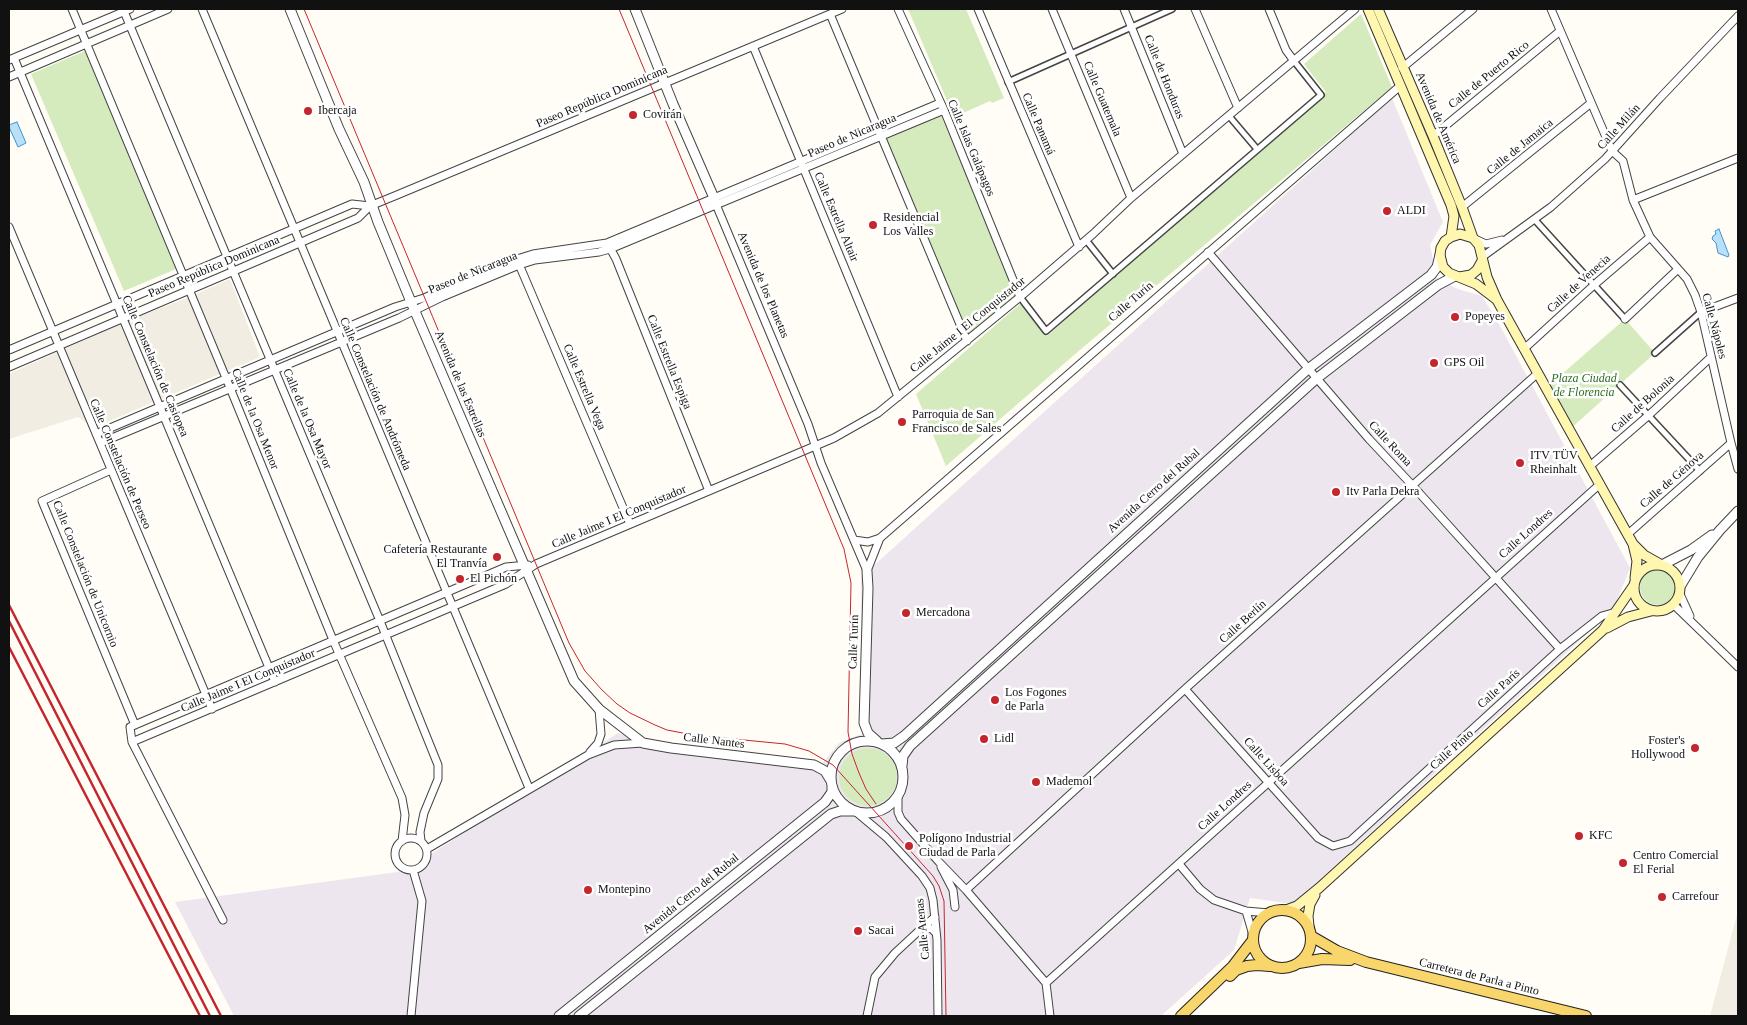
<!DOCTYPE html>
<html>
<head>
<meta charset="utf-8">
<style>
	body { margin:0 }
	#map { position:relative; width:1747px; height:1025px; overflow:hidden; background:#fffdf5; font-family:"Times New Roman",serif }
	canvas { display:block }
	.frame { position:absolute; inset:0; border:10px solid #111; pointer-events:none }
</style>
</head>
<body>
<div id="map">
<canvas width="1747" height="1025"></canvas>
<div class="frame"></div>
</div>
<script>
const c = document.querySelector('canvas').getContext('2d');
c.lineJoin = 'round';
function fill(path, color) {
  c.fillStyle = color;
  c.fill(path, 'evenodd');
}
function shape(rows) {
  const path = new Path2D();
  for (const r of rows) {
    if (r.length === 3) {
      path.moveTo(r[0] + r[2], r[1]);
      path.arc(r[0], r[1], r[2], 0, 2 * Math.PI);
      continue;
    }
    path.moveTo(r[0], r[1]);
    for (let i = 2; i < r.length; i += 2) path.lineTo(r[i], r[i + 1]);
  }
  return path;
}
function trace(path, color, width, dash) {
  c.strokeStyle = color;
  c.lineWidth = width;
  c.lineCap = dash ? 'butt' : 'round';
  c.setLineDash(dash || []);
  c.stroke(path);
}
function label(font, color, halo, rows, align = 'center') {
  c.font = font + ' "Times New Roman",serif';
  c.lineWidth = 5;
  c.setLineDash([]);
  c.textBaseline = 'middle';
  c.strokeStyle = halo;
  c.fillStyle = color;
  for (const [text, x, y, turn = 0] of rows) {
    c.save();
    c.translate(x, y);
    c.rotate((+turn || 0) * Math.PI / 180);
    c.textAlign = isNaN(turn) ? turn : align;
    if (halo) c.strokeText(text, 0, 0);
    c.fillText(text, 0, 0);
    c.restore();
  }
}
fill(shape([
	[1392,98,1443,222,1430,245,1437,278,1458,289,1482,296,1499,324,1630,568,1613,610,1293,904,1250,898,1234,950,1161,1016,234,1016,175,902,405,871,618,733,650,743,822,764,839,743,862,734,861,577]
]), '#eee6ef');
fill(shape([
	[908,9,966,9,1004,98,992,103,990,101,954,117],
	[1361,14,1392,87,1074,355,946,466,916,394,1020,304,1047,336,1326,92,1304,64],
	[85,51,176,269,124,291,31,74],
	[939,111,1019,297,967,340,882,135],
	[1625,319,1655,353,1569,430,1546,388],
	[1658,587,18],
	[868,777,29]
]), '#d5ebbd');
fill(shape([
	[230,279,260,357,93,428,78,417,9,439,9,374,124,322,192,296],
	[1738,911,1738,1016,1710,1016]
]), '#f1ede2');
const water = shape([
	[17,122,26,143,18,147,9,127,9,125,17,122],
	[1719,229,1729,255,1728,257,1718,253,1716,243,1712,239,1713,236,1716,234,1715,231,1719,229]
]);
fill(water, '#b9e0f7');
trace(water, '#3f96cf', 1);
const pedestrian = shape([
	[1008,82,1172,9],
	[1229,116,1257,149],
	[1535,220,1625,319],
	[1086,240,1113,274],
	[1020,297,1046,331,1321,95,1294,61],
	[1655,353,1701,312],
	[1620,385,1700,471]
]);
const minor = shape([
	[72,9,226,378,333,640,402,798,405,815,402,841],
	[123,9,380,621,438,765,438,779,424,813,420,832,421,841],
	[202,9,529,788],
	[898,9,944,110,1020,297],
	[978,9,1079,247],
	[1052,9,1131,198],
	[1124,9,1183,154],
	[1195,9,1238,108],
	[1269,9,1286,50,1294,61],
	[1551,9,1612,151,1623,161,1633,200,1650,237,1687,279,1695,295,1701,312,1731,443,1738,469],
	[830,14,967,341],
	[753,46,898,397],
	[14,58,275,682],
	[9,60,130,9],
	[1402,68,1473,9],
	[9,77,168,9],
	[1433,136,1560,31],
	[1633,200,1738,158],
	[715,202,808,424,821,463,867,571],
	[1462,207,1591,103],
	[9,227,212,709],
	[1475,239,1486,244,1502,240],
	[609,246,616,259,709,491],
	[1208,252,1369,439,1412,485,1560,649],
	[1482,257,1551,207,1605,159,1660,98,1738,16],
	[518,262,630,524],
	[1701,312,1738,298],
	[1625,319,1677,270],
	[1524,349,1594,285,1650,237],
	[9,350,352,204,370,206],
	[9,367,358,218,370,206,397,195,842,9],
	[96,434,395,307,424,298,517,259,533,254,607,243,940,103],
	[100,443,399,318,442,297,519,265,535,260,599,252,610,249,944,110],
	[1590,466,1649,415,1711,357],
	[111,470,42,501,135,725],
	[1628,534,1731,443],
	[854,540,868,542,880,538,1400,86],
	[867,571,880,538],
	[1680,594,1690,616],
	[1674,605,1738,667],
	[1185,689,1318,838,1333,846,1350,841,1560,649,1602,616,1616,612],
	[132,742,506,584,536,564,834,438,878,413,1020,297,1093,234,1131,198,1355,9],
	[590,752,598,743,601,734,599,709],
	[898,798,898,812,901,819,939,862,966,890,1046,983,1600,484],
	[855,811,886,837,922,876,930,888,933,900,937,940,938,1016],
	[411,854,16],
	[427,849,588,755,614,745,643,743],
	[1179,864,1200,889,1214,900,1246,911,1269,913],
	[941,867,953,890,955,907],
	[966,890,1185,689,1538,373],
	[1246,911,1253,935],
	[935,917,923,927,932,929,936,933],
	[223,920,132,742,130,727,506,567,528,565],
	[1046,983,1050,1016],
	[411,1016,422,901,413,870],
	[867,1016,875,977,895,953,923,927]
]);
const tertiary = shape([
	[290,9,339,129,364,182,378,222,411,302,574,681,599,709,643,743,671,748,814,765,825,771,831,781],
	[635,9,673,104,714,198],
	[1662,565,1691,550,1712,535],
	[867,571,868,588,864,723,868,733,877,741],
	[1681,585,1698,557,1720,530,1738,511],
	[867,777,36],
	[882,744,894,743,904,736,1308,369,1431,275,1437,267,1440,255],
	[902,766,903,756,910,746,1316,379,1438,285,1455,276],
	[559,1016,825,802,832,792,832,786],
	[579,1016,831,814,840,811,853,811]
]);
const secondary = shape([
	[1368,9,1451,205,1454,216,1451,237],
	[1378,9,1433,136,1462,207,1473,238],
	[1459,277,1471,275,1477,270,1482,261],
	[1497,300,1476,284,1449,273,1443,267,1440,255,1441,248,1445,241,1451,237,1460,234,1473,238,1479,245,1487,277,1497,300,1633,544,1644,555,1660,564],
	[1633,544,1637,561,1635,578],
	[1657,588,23],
	[1607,628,1628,617,1651,611],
	[1286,910,1297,906,1319,888,1603,630,1634,585],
	[1309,926,1308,916,1310,904,1315,895]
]);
const primary = shape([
	[1282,939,29],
	[1311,936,1337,951,1366,962,1586,1016],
	[1299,963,1322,959,1350,960],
	[1230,976,1236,970,1247,966,1257,965,1270,966],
	[1181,1016,1233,966,1253,940]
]);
trace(pedestrian, '#444', 8);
trace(minor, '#444', 9);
trace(tertiary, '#444', 11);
trace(secondary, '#333', 11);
trace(primary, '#222', 12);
trace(pedestrian, '#fff', 5);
trace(minor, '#fff', 7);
trace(tertiary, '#fff', 9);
trace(secondary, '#fff6b0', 9);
trace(primary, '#f9d66b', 10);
trace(shape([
	[304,9,561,624,569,643,585,671,602,690,617,704,630,713,655,725,667,730,693,735,785,744,809,751,833,765,933,876,939,886,944,901,946,1016],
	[619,9,844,549,851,583,848,732,852,754,859,773,866,789,876,804]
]), '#c4262e', 1);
trace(shape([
	[9,605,221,1016],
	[9,621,210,1016],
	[9,647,200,1016]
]), '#c4262e', 2.5);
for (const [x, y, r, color] of [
	[308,111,5,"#c4262e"],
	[633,115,5,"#c4262e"],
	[1387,211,5,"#c4262e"],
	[873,225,5,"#c4262e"],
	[1455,317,5,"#c4262e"],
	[1434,363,5,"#c4262e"],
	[902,422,5,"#c4262e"],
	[1520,463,5,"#c4262e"],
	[1336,492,5,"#c4262e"],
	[497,557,5,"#c4262e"],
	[460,579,5,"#c4262e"],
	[906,613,5,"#c4262e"],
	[995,700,5,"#c4262e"],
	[984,739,5,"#c4262e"],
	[1695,748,5,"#c4262e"],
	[1036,782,5,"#c4262e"],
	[1579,836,5,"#c4262e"],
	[909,846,5,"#c4262e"],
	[1623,863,5,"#c4262e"],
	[588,890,5,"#c4262e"],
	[1662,897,5,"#c4262e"],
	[858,931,5,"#c4262e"]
]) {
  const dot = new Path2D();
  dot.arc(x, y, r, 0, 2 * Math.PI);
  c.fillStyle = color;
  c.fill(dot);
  trace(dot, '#fff', 2);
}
label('12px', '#111', '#fff', [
	["Calle de Puerto Rico",1489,75,-39],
	["Calle de Honduras",1164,77,68],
	["Paseo República Dominicana",602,97,-23],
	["Calle Guatemala",1102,99,67],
	["Avenida de América",1438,118,67],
	["Calle Panamá",1038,124,67],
	["Calle Milán",1619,127,-48],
	["Paseo de Nicaragua",852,136,-23],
	["Calle de Jamaica",1520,147,-39],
	["Calle Islas Galápagos",971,148,67],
	["Calle Estrella Altair",836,217,67],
	["Paseo República Dominicana",214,267,-23],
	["Paseo de Nicaragua",473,273,-22],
	["Calle de Venecia",1579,284,-42],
	["Avenida de los Planetas",763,285,67],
	["Calle Turín",1131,302,-41],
	["Calle Jaime I El Conquistador",968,325,-39],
	["Calle Nápoles",1714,326,75],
	["Calle Estrella Espiga",669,362,68],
	["Calle Constelación de Casiopea",155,366,67],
	["Avenida de las Estrellas",460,384,67],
	["Calle Estrella Vega",584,387,67],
	["Calle Constelación de Andrómeda",375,394,67],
	["Calle de Bolonia",1643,404,-42],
	["Calle de la Osa Menor",255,419,68],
	["Calle de la Osa Mayor",307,419,67],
	["Calle Roma",1390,444,47],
	["Calle Constelación de Perseo",120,464,67],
	["Calle de Génova",1672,480,-41],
	["Avenida Cerro del Rubal",1154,491,-42],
	["Calle Jaime I El Conquistador",619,517,-23],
	["Calle Londres",1526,534,-42],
	["Calle Constelación de Unicornio",85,574,68],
	["Calle Berlín",1243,622,-42],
	["Calle Turín",854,642,-88],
	["Calle Jaime I El Conquistador",248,681,-23],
	["Calle París",1499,689,-42],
	["Calle Nantes",714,741,7],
	["Calle Pinto",1452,750,-42],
	["Calle Lisboa",1266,762,48],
	["Calle Londres",1225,806,-42],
	["Avenida Cerro del Rubal",691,894,-39],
	["Calle Atenas",923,929,-96],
	["Carretera de Parla a Pinto",1479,977,14]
]);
label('12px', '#111', '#fff', [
	["Ibercaja",318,111],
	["Covirán",643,115],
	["ALDI",1397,211],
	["Residencial",883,218],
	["Los Valles",883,232],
	["Popeyes",1465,317],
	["GPS Oil",1444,363],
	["Parroquia de San",912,415],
	["Francisco de Sales",912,429],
	["ITV TÜV",1530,456],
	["Rheinhalt",1530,470],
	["Itv Parla Dekra",1346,492],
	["Cafetería Restaurante",487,550,"right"],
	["El Tranvía",487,564,"right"],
	["El Pichón",470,579],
	["Mercadona",916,613],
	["Los Fogones",1005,693],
	["de Parla",1005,707],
	["Lidl",994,739],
	["Foster's",1685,741,"right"],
	["Hollywood",1685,755,"right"],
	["Mademol",1046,782],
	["KFC",1589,836],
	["Polígono Industrial",919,839],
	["Ciudad de Parla",919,853],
	["Centro Comercial",1633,856],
	["El Ferial",1633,870],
	["Montepino",598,890],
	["Carrefour",1672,897],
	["Sacai",868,931]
], 'left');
label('italic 12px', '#2f6b1f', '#fff', [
	["Plaza Ciudad",1584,379],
	["de Florencia",1584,393]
]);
</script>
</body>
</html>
